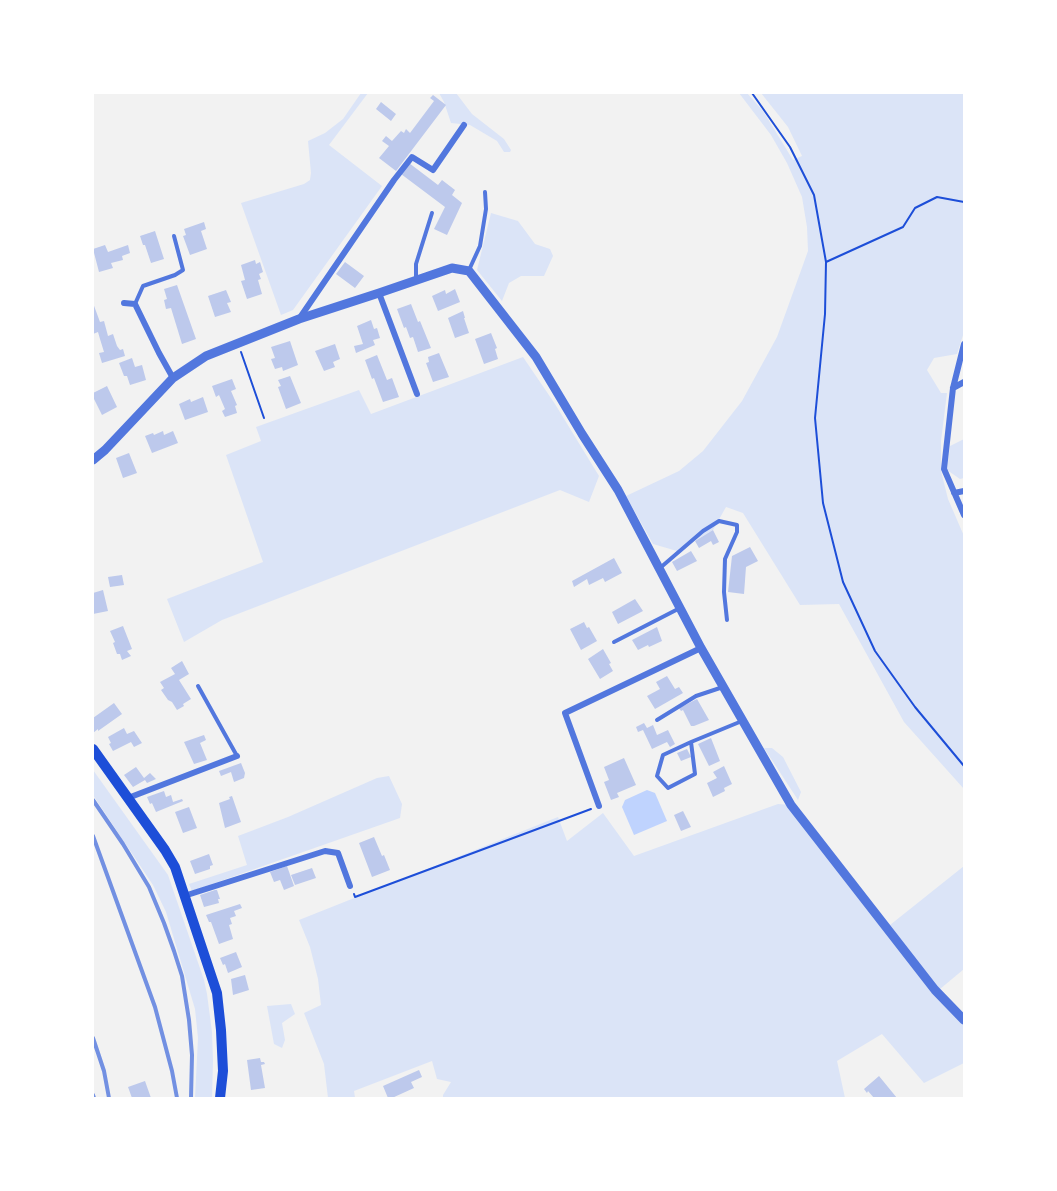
<!DOCTYPE html>
<html>
<head>
<meta charset="utf-8">
<style>
	body { margin:0 }
	#map { position:relative; width:1057px; height:1191px; overflow:hidden; background:#f2f2f2; font-family:Overpass,sans-serif }
	canvas { display:block }
	.frame { position:absolute; inset:0; border:94px solid #fff; pointer-events:none }
</style>
</head>
<body>
<div id="map">
<canvas width="1057" height="1191"></canvas>
<div class="frame"></div>
</div>
<script>
const c = document.querySelector('canvas').getContext('2d');
c.lineJoin = 'round';
function fill(path, color) {
  c.fillStyle = color;
  c.fill(path, 'evenodd');
}
function shape(rows) {
  const path = new Path2D();
  for (const r of rows) {
    path.moveTo(r[0], r[1]);
    for (let i = 2; i < r.length; i += 2) path.lineTo(r[i], r[i + 1]);
  }
  return path;
}
function trace(path, color, width, dash) {
  c.strokeStyle = color;
  c.lineWidth = width;
  c.lineCap = dash ? 'butt' : 'round';
  c.setLineDash(dash || []);
  c.stroke(path);
}
fill(shape([
	[361,93,368,93,329,145,382,186,293,310,281,315,241,203,304,184,310,180,311,173,308,141,325,133,343,119],
	[439,93,456,93,472,114,504,139,511,150,510,152,504,152,497,141,470,125,451,123,444,102],
	[739,93,747,93,763,111,793,160,802,156,788,127,761,93,964,93,964,332,957,354,934,358,927,370,941,393,947,393,941,441,941,471,948,499,964,536,964,789,904,722,839,604,800,605,743,513,726,507,713,530,677,551,653,544,626,496,679,471,703,451,742,401,777,337,808,251,807,227,802,197,787,163,771,135],
	[491,213,518,221,535,244,550,249,553,256,544,276,521,276,509,283,502,301,477,270],
	[523,357,555,404,599,476,589,502,560,490,222,620,184,642,167,599,263,562,226,455,261,441,256,427,359,390,371,414],
	[964,439,964,478,960,479,947,470,950,446],
	[764,748,772,748,783,757,801,792,798,800],
	[93,770,168,875,204,980,207,994,212,1032,213,1061,212,1098,195,1098,198,1038,195,1009,166,912,153,885,93,795],
	[389,776,402,804,400,818,192,891,189,884,247,865,238,836,288,817,377,778],
	[778,804,791,805,964,1020,964,1063,924,1083,882,1034,837,1061,845,1098,443,1098,443,1095,451,1082,437,1079,432,1061,354,1091,355,1098,328,1098,324,1064,304,1013,321,1005,318,979,310,947,299,920,558,817,567,841,603,813,634,856],
	[964,866,964,969,940,989,890,925],
	[291,1004,295,1014,282,1023,285,1040,282,1048,274,1044,267,1006]
]), '#dbe4f7');
fill(shape([
	[647,790,655,793,667,821,634,835,622,807,625,800]
]), '#bfd3fe');
fill(shape([
	[433,95,446,105,396,171,379,158,389,146,382,141,386,136,392,141,401,131,404,133,406,129,410,133,434,101,430,98],
	[381,102,396,114,391,121,376,109],
	[409,163,438,185,442,180,455,190,452,195,462,203,447,235,434,229,445,207,401,174],
	[204,222,206,229,201,231,207,249,190,255,183,236,186,235,184,229],
	[155,231,164,259,151,263,145,245,143,245,140,236],
	[105,245,108,252,128,245,130,253,122,256,123,260,111,263,113,268,99,272,93,249],
	[255,260,256,264,260,262,263,272,259,274,261,279,258,280,262,294,247,299,241,281,245,280,241,265],
	[345,262,364,276,355,288,336,274],
	[177,285,196,339,182,344,171,308,166,309,164,300,167,299,164,289],
	[455,289,460,302,438,311,432,296,445,290,446,294],
	[226,290,231,302,227,303,231,312,215,317,208,296],
	[93,303,100,322,104,321,108,336,113,334,117,346,120,350,123,349,125,356,102,363,99,353,104,352,100,339,98,332,93,334],
	[411,304,418,322,420,321,431,348,418,352,413,337,410,338,406,327,404,328,397,309],
	[463,311,465,318,464,318,469,333,455,338,448,318],
	[371,320,374,329,377,328,380,338,373,340,375,345,356,353,354,346,363,344,357,326],
	[491,333,497,348,495,349,498,359,484,364,475,339],
	[290,341,298,365,283,371,282,367,275,369,271,359,275,358,271,347],
	[335,344,340,359,333,362,335,367,324,371,315,351],
	[439,353,449,377,433,382,426,363,429,362,428,357],
	[377,355,387,380,392,378,399,397,383,402,374,378,372,379,365,360],
	[132,358,135,367,142,365,146,380,130,385,127,376,124,376,119,363],
	[290,376,301,403,286,409,278,387,281,386,278,380],
	[232,379,236,389,231,391,237,405,235,406,237,413,225,417,222,411,225,409,219,395,216,397,212,386],
	[107,386,117,407,102,415,93,397,93,393],
	[203,397,208,412,185,420,179,404,190,399,191,402],
	[163,431,164,435,173,431,178,443,152,453,145,436,153,433,154,435],
	[129,453,137,473,123,478,116,458],
	[713,530,719,542,713,545,711,541,699,548,695,541],
	[750,547,758,561,746,567,744,594,728,592,732,556],
	[691,551,697,561,677,571,672,562],
	[614,558,622,573,605,582,603,578,589,585,587,579,574,587,572,581],
	[122,575,124,585,110,587,108,577],
	[103,590,108,611,93,614,93,593],
	[635,599,643,611,618,624,612,612],
	[584,622,587,628,589,627,597,641,581,650,570,629],
	[123,626,132,649,127,651,131,656,122,660,120,654,117,654,113,643,115,642,110,631],
	[657,627,662,641,649,647,648,645,638,650,632,640],
	[603,649,611,663,609,664,613,671,600,679,588,659],
	[182,661,189,674,179,680,191,699,183,704,184,706,177,710,172,702,168,700,161,690,164,688,160,682,175,674,171,668],
	[667,676,675,689,679,687,683,693,655,709,647,696,660,689,656,682],
	[697,699,709,720,694,726,691,726,683,710,681,711,679,708],
	[114,703,122,714,98,731,98,729,93,733,93,718],
	[644,723,647,728,653,725,657,735,668,730,675,744,670,747,667,742,652,749,643,730,638,732,636,727],
	[124,728,127,734,134,731,142,743,134,747,131,742,113,751,109,744,111,743,108,737],
	[204,735,206,740,200,743,207,760,194,764,184,742],
	[711,738,720,761,709,766,698,744],
	[687,749,691,757,681,761,677,753],
	[624,758,636,785,617,793,619,797,611,800,604,782,609,780,604,767],
	[241,763,245,773,244,778,234,782,231,772,221,776,219,771],
	[724,766,732,784,724,788,725,791,713,797,707,783,717,778,713,772],
	[136,767,144,778,150,773,156,779,147,783,145,780,133,787,124,775],
	[164,791,166,797,171,795,173,802,182,799,183,801,156,812,152,803,150,804,147,797],
	[232,796,241,822,225,828,219,803,230,799,229,797],
	[189,807,197,828,183,833,175,812],
	[683,811,691,827,681,831,674,815],
	[374,837,382,856,384,855,390,870,372,877,359,843],
	[209,854,213,865,210,866,210,869,195,874,190,861],
	[287,866,294,886,284,890,280,880,274,882,270,872],
	[312,868,316,878,295,885,291,875],
	[215,890,217,890,220,899,218,899,219,903,204,907,200,895],
	[240,904,242,908,234,911,236,916,230,918,232,924,229,925,233,939,219,944,211,922,209,922,206,915],
	[236,952,242,967,228,973,225,964,223,965,220,958],
	[245,975,249,990,233,995,231,979],
	[260,1058,261,1062,264,1062,265,1064,261,1065,265,1088,251,1090,247,1060],
	[419,1070,422,1077,411,1082,414,1088,392,1098,388,1098,383,1086],
	[879,1076,897,1098,874,1098,868,1091,867,1093,864,1089],
	[145,1081,151,1098,132,1098,128,1087]
]), '#bdc9ec');
trace(shape([
	[752,93,790,147,814,195,826,262,825,314,815,418,823,503,843,582,875,651,915,707,964,766],
	[826,262,903,227,915,208,937,197,964,202],
	[241,352,264,418],
	[354,894,355,897,591,809]
]), '#1d4ed8', 2);
trace(shape([
	[469,270,480,246,486,209,485,192],
	[416,278,416,264,432,213],
	[135,304,143,286,175,275,183,270,174,236],
	[660,568,703,531,719,521,737,525,737,532,725,559,724,592,727,620],
	[614,642,680,608],
	[198,686,237,756],
	[657,720,696,696,723,687],
	[691,742,695,774,668,788,657,776,663,755,691,742,742,721]
]), '#5277de', 4);
trace(shape([
	[379,293,417,394],
	[124,303,135,304,159,353,173,378],
	[299,319,394,180,412,157,433,170,464,125],
	[964,344,953,388,944,469,964,515],
	[953,388,964,382],
	[954,493,964,491],
	[128,798,237,756],
	[599,806,565,713,701,648],
	[184,896,325,851,338,853,350,886]
]), '#5277de', 6);
trace(shape([
	[93,460,105,450,173,378,206,356,299,319,379,293,452,268,469,271,536,357,582,434,618,490,701,648,791,805,935,990,964,1020]
]), '#5277de', 9);
trace(shape([
	[93,749,165,850,175,867,217,993,221,1030,223,1071,220,1098]
]), '#1d4ed8', 10);
trace(shape([
	[93,800,123,844,149,887,164,923,174,951,182,976,189,1020,192,1055,191,1098],
	[93,836,155,1007,172,1071,177,1098],
	[93,1038,104,1071,109,1098],
	[93,1095,94,1098]
]), '#7290e2', 4);
</script>
</body>
</html>
